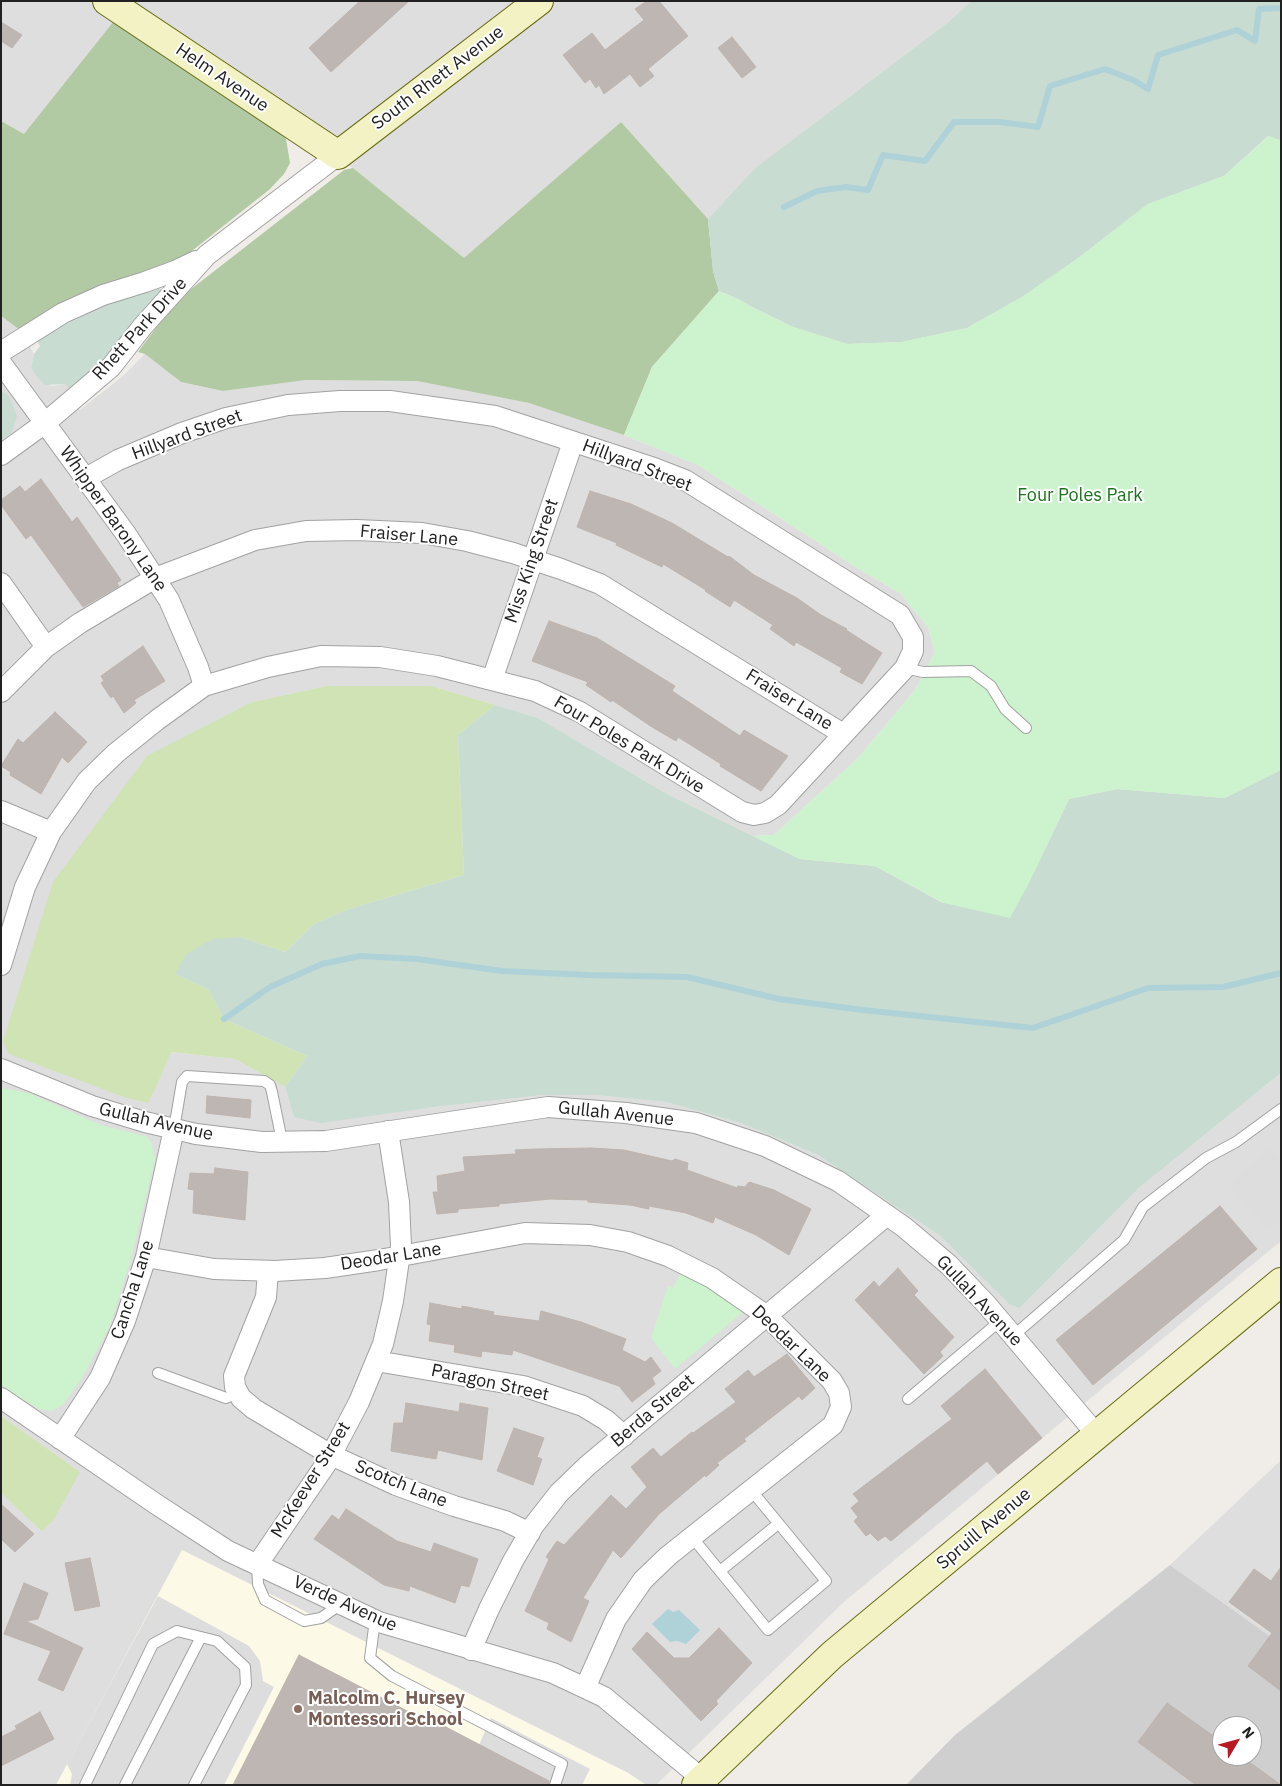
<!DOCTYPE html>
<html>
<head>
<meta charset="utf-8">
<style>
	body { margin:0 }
	#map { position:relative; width:1282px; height:1786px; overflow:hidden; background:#f0ede9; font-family:"IBM Plex Sans",sans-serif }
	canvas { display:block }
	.frame { position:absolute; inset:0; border:2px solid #212121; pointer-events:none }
	.north { position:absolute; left:1212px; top:1716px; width:50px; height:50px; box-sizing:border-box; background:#fff; border:1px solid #a6a6a6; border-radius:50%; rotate:53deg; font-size:14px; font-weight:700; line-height:20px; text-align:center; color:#212121 }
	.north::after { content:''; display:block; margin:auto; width:18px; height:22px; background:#b81924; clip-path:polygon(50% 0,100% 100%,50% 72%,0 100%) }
</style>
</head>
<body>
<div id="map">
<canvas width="1282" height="1786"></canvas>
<div class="frame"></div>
<div class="north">N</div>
</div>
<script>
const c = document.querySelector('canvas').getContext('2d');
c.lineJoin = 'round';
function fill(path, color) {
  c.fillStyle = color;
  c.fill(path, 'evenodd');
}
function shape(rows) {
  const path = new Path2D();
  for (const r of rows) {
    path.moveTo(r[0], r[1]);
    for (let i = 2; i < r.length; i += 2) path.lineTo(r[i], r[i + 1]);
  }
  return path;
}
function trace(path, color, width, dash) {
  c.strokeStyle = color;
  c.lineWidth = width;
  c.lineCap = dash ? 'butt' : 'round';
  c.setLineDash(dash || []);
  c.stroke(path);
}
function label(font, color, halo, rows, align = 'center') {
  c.font = font + ' "IBM Plex Sans",sans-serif';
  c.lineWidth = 4;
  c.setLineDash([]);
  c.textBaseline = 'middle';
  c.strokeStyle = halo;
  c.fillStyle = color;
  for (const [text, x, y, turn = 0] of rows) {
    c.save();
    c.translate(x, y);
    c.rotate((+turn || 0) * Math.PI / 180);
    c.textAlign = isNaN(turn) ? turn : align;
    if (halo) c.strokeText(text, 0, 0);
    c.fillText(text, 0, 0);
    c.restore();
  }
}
fill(shape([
	[1,1,971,1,947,23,755,168,708,219,621,122,464,259,353,168,277,126,24,134,1,121],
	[1,316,20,330,34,354,31,368,51,386,65,384,70,389,80,410,124,375,145,354,181,382,223,391,306,380,417,381,529,403,624,435,698,465,862,571,900,593,928,627,935,652,915,690,858,758,774,835,753,836,667,794,538,718,431,686,327,686,252,702,157,1085,170,1052,235,1059,285,1087,294,1117,434,1107,543,1095,595,1095,666,1102,741,1123,818,1155,939,1235,1010,1305,1020,1308,1139,1188,1281,1073,1281,1241,845,1601,656,1785,646,1785,628,1773,183,1551,56,1785,1,1785,1,1493,41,1531,79,1472,1,1416],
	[1281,1460,1281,1644,1170,1565]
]), '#dfdede');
fill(shape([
	[182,1550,628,1773,646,1785,56,1785]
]), '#fcfae6');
fill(shape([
	[1170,1565,1281,1644,1281,1785,906,1785,955,1735],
	[1222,1726,1252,1726,1252,1756,1222,1756]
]), '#cfcfcf');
fill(shape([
	[327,686,431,686,495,705,458,735,464,875,349,909,314,924,285,952,240,937,175,974,208,989,224,1019,307,1056,285,1087,235,1059,171,1052,157,1085,148,1103,124,1097,9,1054,3,1041,53,882,147,756,252,702],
	[1,1416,80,1472,53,1521,41,1531,1,1493]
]), '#cfe3b5');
fill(shape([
	[114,21,277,126,286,139,290,163,284,174,270,189,188,254,150,272,116,281,67,300,20,330,1,316,1,121,24,134],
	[621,122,708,219,713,271,719,291,652,367,624,435,529,403,417,381,306,380,223,391,181,382,145,354,138,352,164,317,181,297,344,170,353,168,464,258]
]), '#b1caa3');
fill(shape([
	[971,1,1281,1,1281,141,1268,136,1224,176,1148,204,1077,259,1022,297,967,328,902,342,847,344,793,327,750,306,740,300,719,291,713,271,708,219,755,168,947,23],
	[159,288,163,291,91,376,70,389,65,384,45,385,38,378,31,368,34,354,40,346,37,341,54,330,112,302],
	[1,391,9,396,17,416,11,434,1,441],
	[495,705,538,718,667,794,800,859,875,866,943,903,1030,880,1069,799,1117,789,1225,798,1281,770,1281,1073,1139,1188,1020,1308,1010,1305,939,1235,818,1155,741,1123,666,1102,595,1095,543,1095,434,1107,321,1123,294,1117,285,1087,307,1056,224,1019,208,989,175,974,186,954,213,939,240,937,285,952,314,924,349,909,464,875,458,735]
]), '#c8dcd1');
fill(shape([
	[1269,136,1281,141,1281,770,1225,798,1117,789,1069,799,1029,883,1010,918,944,903,875,866,800,859,753,836,774,835,858,758,915,690,935,652,928,627,900,593,862,571,698,465,624,435,652,367,719,291,740,300,750,306,793,327,847,344,902,342,967,328,1022,297,1077,259,1148,204,1224,176],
	[1,1088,28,1093,101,1125,148,1137,152,1145,155,1159,130,1262,109,1328,80,1381,63,1405,51,1411,38,1409,1,1385],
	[682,1271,688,1271,744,1311,675,1369,651,1338,668,1286,673,1288]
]), '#ccf3cd');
fill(shape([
	[1270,1149,1281,1162,1281,1221,1267,1231,1230,1184],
	[158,1596,249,1646,260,1661,263,1681,274,1687,224,1785,70,1785,72,1774,67,1764],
	[491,1718,590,1769,582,1785,543,1785,479,1745]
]), '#ddd');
fill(shape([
	[668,1609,673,1612,679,1610,700,1630,686,1644,677,1641,670,1642,652,1624]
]), '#afd1d8');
trace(shape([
	[784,207,817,191,846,187,868,190,883,155,925,161,954,122,1000,122,1038,127,1050,86,1105,69,1133,80,1148,89,1158,55,1237,30,1255,41,1259,9,1281,8],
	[224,1019,270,987,322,964,360,956,417,959,502,971,589,975,687,977,779,999,863,1010,1033,1028,1148,988,1223,987,1281,973]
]), '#afd1d8', 6);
const building = shape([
	[360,1,409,1,331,72,309,48,360,1],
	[647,1,659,1,688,36,648,69,654,76,640,87,630,74,604,94,599,85,596,88,590,79,585,83,563,55,592,33,605,50,644,20,635,9,647,1],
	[1,22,22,35,12,48,1,41,1,22],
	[732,37,756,67,742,78,718,48,732,37],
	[41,479,72,522,77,517,121,580,117,583,119,586,83,607,31,535,26,539,1,505,1,500,20,486,25,492,41,479],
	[590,491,631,504,672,523,728,557,729,556,754,575,797,598,821,615,847,629,846,630,882,653,862,684,840,672,842,668,796,642,794,646,770,629,773,625,734,600,730,607,705,591,706,590,663,564,662,567,616,545,617,543,577,527,590,491],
	[549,621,597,638,675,686,672,691,740,736,744,730,788,756,761,791,720,766,721,764,678,737,676,741,652,727,612,700,611,702,586,685,588,682,532,661,549,621],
	[143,646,165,681,134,700,136,703,124,713,113,696,111,698,101,683,104,681,101,676,143,646],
	[55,712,87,742,68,763,62,757,41,794,10,775,11,772,1,766,18,739,23,743,55,712],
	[207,1096,251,1100,250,1118,206,1113,207,1096],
	[591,1148,624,1150,672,1161,675,1159,688,1163,687,1170,737,1188,738,1186,745,1187,749,1182,774,1190,811,1209,789,1255,756,1235,715,1217,713,1223,686,1213,649,1206,649,1209,630,1205,588,1202,588,1200,550,1199,499,1204,499,1206,458,1209,458,1212,437,1214,433,1192,438,1192,437,1176,465,1171,463,1157,516,1154,515,1150,536,1149,591,1148],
	[215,1168,248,1172,245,1220,193,1213,194,1190,188,1189,190,1173,214,1174,215,1168],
	[1220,1206,1257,1249,1093,1385,1056,1340,1220,1206],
	[898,1268,918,1291,914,1295,954,1337,940,1352,943,1356,924,1374,855,1300,874,1281,879,1287,898,1268],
	[430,1303,462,1309,462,1306,494,1312,493,1315,539,1321,541,1311,581,1322,626,1339,622,1350,645,1362,651,1357,661,1371,652,1378,655,1384,632,1402,619,1386,513,1350,512,1355,482,1351,481,1357,454,1352,455,1345,429,1341,431,1325,427,1324,430,1303],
	[787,1354,815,1388,802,1400,799,1396,744,1439,746,1441,717,1463,719,1465,706,1477,705,1475,659,1514,621,1558,613,1550,583,1598,589,1601,571,1642,547,1629,549,1623,525,1611,549,1559,546,1557,557,1541,564,1545,611,1495,626,1509,647,1487,631,1467,653,1448,661,1457,692,1432,693,1433,736,1402,725,1389,748,1370,754,1377,787,1354],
	[985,1369,1042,1438,998,1474,987,1461,891,1541,885,1536,878,1541,870,1533,866,1536,854,1521,858,1517,851,1508,859,1501,853,1494,952,1419,941,1406,985,1369],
	[406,1403,459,1412,460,1403,488,1408,482,1460,438,1450,436,1459,391,1451,394,1423,403,1423,406,1403],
	[514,1428,544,1438,537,1457,542,1459,533,1485,497,1471,514,1428],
	[1,1504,34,1534,15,1552,1,1539,1,1504],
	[346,1509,397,1541,431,1552,434,1543,478,1559,469,1587,461,1585,455,1603,410,1586,409,1591,384,1585,314,1539,332,1515,339,1520,346,1509],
	[90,1558,100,1606,75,1611,65,1563,90,1558],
	[1281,1567,1281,1691,1248,1666,1272,1633,1229,1602,1254,1569,1271,1581,1281,1567],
	[24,1583,48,1593,38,1619,26,1621,83,1648,63,1691,38,1680,51,1651,4,1634,24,1583],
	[719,1628,752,1663,716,1701,718,1704,701,1721,632,1649,647,1632,674,1658,689,1658,719,1628],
	[299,1655,440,1728,442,1725,549,1781,548,1785,233,1785,299,1655],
	[1167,1703,1222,1742,1222,1756,1241,1756,1281,1785,1196,1785,1138,1742,1167,1703],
	[40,1712,54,1739,1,1766,1,1737,17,1729,15,1726,40,1712]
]);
fill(building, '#bdb6b2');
trace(building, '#c0b4ad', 1);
const lane = shape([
	[905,668,923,672,971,671,991,686,1005,709,1026,728],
	[174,1129,182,1082,187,1076,264,1081,270,1085,272,1092,282,1141],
	[1013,1336,1124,1240,1143,1207,1206,1158,1236,1142,1281,1109],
	[158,1373,226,1398,238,1393],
	[908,1399,1000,1321],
	[692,1537,768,1630,826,1581,751,1490],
	[257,1565,258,1584,265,1600,304,1621,321,1618,341,1604],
	[720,1571,778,1524],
	[375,1620,370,1658,392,1676,562,1764,555,1785],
	[85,1785,153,1644,177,1631,217,1641,245,1667,246,1685,194,1785],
	[125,1785,201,1637]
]);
const street = shape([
	[1,352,63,313,103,295,145,282,175,271,196,261],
	[1,363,126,534,169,600,198,667,204,686],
	[1,455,45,423,111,367,143,326,207,255,338,155],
	[1,583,46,647],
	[492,680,573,442],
	[1,692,46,647,80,623,155,578,255,540,306,531,357,530,422,533,467,541,513,553,561,569,600,584,843,734],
	[1,811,51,832],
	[1,965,25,887,51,832,87,781,116,753,157,720,204,686,268,667,321,656,380,657,437,666,535,691,580,712,742,812,754,815,765,813,778,805,905,668,913,651,913,637,900,615,685,480,654,468,495,416,390,401,340,401,288,405,226,418,182,433,118,460,86,478],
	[1,1069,92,1106,145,1122,196,1134,262,1142,326,1141,548,1107,626,1113,696,1123,765,1146,838,1181,904,1227,949,1265,987,1305,1097,1435],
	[146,1257,214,1269,275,1271,325,1268,379,1260,525,1233,590,1235,628,1242,668,1256,712,1278,767,1316,832,1381,839,1393,841,1407,833,1425,668,1556,643,1580,616,1619,585,1688],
	[268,1271,266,1297,234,1376,235,1387,241,1398,254,1409,331,1455,396,1485,454,1506,505,1521,530,1533],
	[376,1361,523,1386,583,1406,606,1420,624,1436],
	[1,1398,156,1504,228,1551,379,1622,553,1673,585,1688,604,1697,701,1778],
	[60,1439,100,1378,125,1321,146,1257,174,1129],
	[257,1565,328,1461,359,1402,383,1344,393,1301,401,1246,399,1202,388,1131],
	[471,1650,489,1609,513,1561,534,1525,559,1493,587,1466,887,1215]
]);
const secondary = shape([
	[107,1,338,155,539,1],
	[696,1785,832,1655,1281,1282]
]);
trace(lane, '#a2a2a2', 12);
trace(street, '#a2a2a2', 22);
trace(secondary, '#696c13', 30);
trace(lane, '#fff', 10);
trace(street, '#fff', 20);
trace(secondary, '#f2f2c4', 28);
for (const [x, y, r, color] of [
	[298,1709,5,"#8d6e63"]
]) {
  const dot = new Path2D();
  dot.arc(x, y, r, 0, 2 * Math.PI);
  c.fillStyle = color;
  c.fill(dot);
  trace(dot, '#fff', 2);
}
label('18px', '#212121', '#fff', [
	["Helm Avenue",222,78,34],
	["South Rhett Avenue",438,78,-37],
	["Rhett Park Drive",140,329,-48],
	["Hillyard Street",187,435,-20],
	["Hillyard Street",637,466,21],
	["Whipper Barony Lane",113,519,55],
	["Fraiser Lane",409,536,5],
	["Miss King Street",532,561,-71],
	["Fraiser Lane",789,700,32],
	["Four Poles Park Drive",629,745,31],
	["Gullah Avenue",616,1114,6],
	["Gullah Avenue",156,1122,13],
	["Deodar Lane",391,1257,-9],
	["Cancha Lane",133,1290,-72],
	["Gullah Avenue",979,1301,47],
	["Deodar Lane",791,1344,44],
	["Paragon Street",490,1383,12],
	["Berda Street",653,1411,-40],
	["McKeever Street",311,1480,-58],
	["Scotch Lane",401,1484,22],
	["Spruill Avenue",984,1529,-40],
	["Verde Avenue",345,1604,24]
]);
label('18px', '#1a741c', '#fff', [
	["Four Poles Park",1080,496]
]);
label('bold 18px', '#785e54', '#fff', [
	["Malcolm C. Hursey",308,1699],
	["Montessori School",308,1720]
], 'left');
</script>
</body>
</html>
